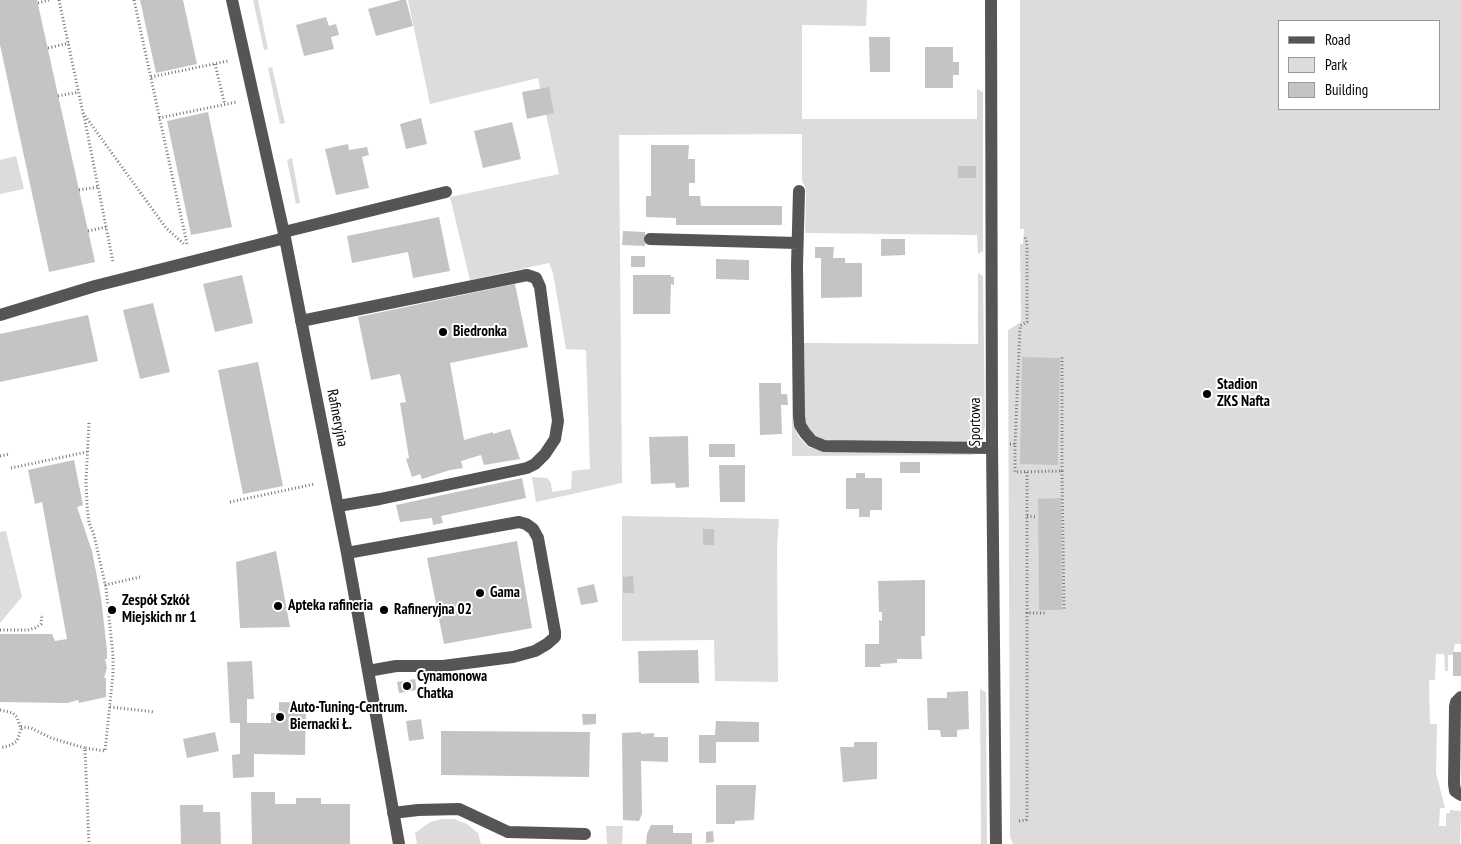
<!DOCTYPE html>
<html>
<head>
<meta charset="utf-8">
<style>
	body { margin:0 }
	#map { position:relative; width:1461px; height:844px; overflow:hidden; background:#fff; font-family:"PT Sans Narrow",sans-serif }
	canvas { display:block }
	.legend { position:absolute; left:1278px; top:20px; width:162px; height:90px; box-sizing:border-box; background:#fff; border:1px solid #999; margin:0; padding:6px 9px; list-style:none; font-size:15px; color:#000 }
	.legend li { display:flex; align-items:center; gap:10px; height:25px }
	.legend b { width:25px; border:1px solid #999 }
</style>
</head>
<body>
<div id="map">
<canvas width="1461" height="844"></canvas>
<ul class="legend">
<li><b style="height:6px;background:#555"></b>Road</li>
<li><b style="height:14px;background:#dcdcdc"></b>Park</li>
<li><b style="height:14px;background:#c4c4c4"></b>Building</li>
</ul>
</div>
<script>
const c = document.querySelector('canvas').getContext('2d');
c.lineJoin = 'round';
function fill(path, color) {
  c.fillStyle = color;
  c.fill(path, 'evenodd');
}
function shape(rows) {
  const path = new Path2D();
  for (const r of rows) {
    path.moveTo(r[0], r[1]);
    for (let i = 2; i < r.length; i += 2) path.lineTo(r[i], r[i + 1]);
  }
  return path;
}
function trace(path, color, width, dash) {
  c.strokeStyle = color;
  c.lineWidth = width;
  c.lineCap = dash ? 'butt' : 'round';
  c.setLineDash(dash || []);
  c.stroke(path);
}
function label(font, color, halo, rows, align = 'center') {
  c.font = font + ' "PT Sans Narrow",sans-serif';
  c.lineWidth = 4;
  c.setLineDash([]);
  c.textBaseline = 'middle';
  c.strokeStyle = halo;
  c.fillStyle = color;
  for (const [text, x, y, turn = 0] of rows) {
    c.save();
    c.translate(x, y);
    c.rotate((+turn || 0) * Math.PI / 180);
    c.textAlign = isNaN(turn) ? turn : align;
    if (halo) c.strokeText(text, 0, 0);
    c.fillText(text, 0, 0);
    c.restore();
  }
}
fill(shape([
	[253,0,258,0,268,49,264,50],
	[408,0,867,0,866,26,802,25,802,119,977,119,977,89,983,92,983,251,978,254,977,235,805,233,806,196,805,186,802,182,802,134,619,135,622,483,536,502,532,477,547,478,551,483,552,492,571,489,572,471,590,469,586,350,566,349,553,273,549,263,470,280,450,197,559,174,538,78,430,104],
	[1020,0,1461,0,1461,644,1455,644,1453,655,1448,655,1448,671,1445,671,1444,654,1436,654,1435,680,1429,680,1430,724,1437,724,1436,773,1445,808,1440,808,1439,826,1446,826,1446,813,1450,813,1450,810,1461,811,1460,844,1013,844,1010,837,1010,817,1008,330,1021,322,1020,244,1023,244,1024,229,1020,229],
	[1280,21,1440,21,1440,109,1280,109],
	[272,67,285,123,280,124,268,68],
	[16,156,24,189,0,194,0,160],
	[292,158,300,203,296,204,287,160],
	[978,273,983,276,985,427,980,440,973,442,849,442,823,440,812,433,806,424,804,418,804,343,978,344],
	[792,317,795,425,798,436,808,447,823,451,969,453,975,455,792,456],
	[622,516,779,519,777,547,778,682,715,681,714,640,622,641],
	[6,531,22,597,0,623,0,532],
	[980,689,986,692,987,844,981,844],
	[442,819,454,819,467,824,478,833,481,844,417,844,415,833,430,822],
	[606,826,623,826,622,844,607,844]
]), '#dcdcdc');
fill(shape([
	[0,0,37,0,95,262,49,272,0,45],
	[140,0,183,0,197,64,156,73],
	[401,0,406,0,413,26,376,36,368,9],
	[326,17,329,26,336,24,339,35,331,37,334,49,304,56,296,25],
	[869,37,890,37,890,72,870,72],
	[925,47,953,47,953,62,959,62,959,75,953,75,953,88,925,88],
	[549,87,554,113,527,119,522,92],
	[208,112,232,227,191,235,167,121],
	[421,118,427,144,406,149,400,124],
	[512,122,521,159,483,168,474,131],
	[348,144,349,150,367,147,369,155,362,157,369,188,336,195,325,149],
	[651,145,689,145,688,159,695,159,695,183,689,183,689,196,700,196,701,206,782,206,782,225,676,225,676,218,646,217,646,196,651,196],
	[958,166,976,166,976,178,958,178],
	[439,217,450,271,413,278,408,252,352,263,347,236],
	[623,231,645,232,645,246,622,245],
	[881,239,905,239,905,255,881,256],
	[815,247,834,247,833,258,845,258,845,263,862,263,862,297,821,298,821,258,815,258],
	[631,256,645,256,645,267,631,267],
	[716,259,749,260,749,280,716,279],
	[242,275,253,323,215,332,203,284],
	[633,275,671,275,671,277,674,277,674,285,671,284,670,314,633,314],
	[515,284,528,347,450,363,464,440,493,432,493,434,510,429,520,459,484,465,481,455,461,461,463,468,450,470,422,479,420,474,412,477,406,459,409,458,400,403,406,402,400,374,371,380,358,317],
	[153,303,170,372,140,379,123,310],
	[88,315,98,361,0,382,0,334],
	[1022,357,1060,358,1058,465,1020,464],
	[258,362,283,486,243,494,218,370],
	[759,383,781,383,781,394,787,394,788,405,781,405,782,434,760,435],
	[688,436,689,487,676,488,675,483,651,484,649,437],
	[709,444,735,444,735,457,709,457],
	[74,460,83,505,77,507,92,551,101,598,107,650,107,659,105,659,107,668,104,678,106,678,106,697,79,703,78,700,67,703,0,702,0,634,52,634,55,641,67,639,42,502,35,504,28,470],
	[900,462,920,462,920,473,900,473],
	[719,465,745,465,745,502,720,502],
	[856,473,865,473,865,478,882,478,882,510,870,510,870,517,859,517,859,509,846,509,846,478,856,478],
	[522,478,526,498,441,516,443,523,433,525,432,518,400,522,396,505],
	[1061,498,1062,610,1039,610,1038,499],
	[703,529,714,529,714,545,703,545],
	[517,541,532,628,444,644,427,558],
	[276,551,290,627,240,628,236,562],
	[633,576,634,593,623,593,623,577],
	[925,580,925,636,921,636,922,659,897,659,897,663,880,664,881,667,865,667,865,644,879,644,879,620,882,621,882,612,879,612,878,581],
	[594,584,598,602,581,605,577,588],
	[698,650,699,683,639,683,638,651],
	[1453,652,1461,652,1461,676,1453,676],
	[252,661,254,699,247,699,247,723,271,723,271,713,279,713,279,702,306,703,305,755,254,754,254,777,233,778,232,755,240,754,240,723,230,723,227,662],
	[415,679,417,690,399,693,397,682],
	[968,691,969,729,957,730,957,737,941,737,940,730,928,730,927,698,947,698,947,692],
	[582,714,596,714,596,724,583,725],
	[421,719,424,739,409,741,406,721],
	[716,721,759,722,759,742,716,742,716,763,699,763,699,735,715,735],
	[441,731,590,732,589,777,441,775],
	[215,732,219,751,187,758,183,739],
	[641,732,641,734,654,733,654,737,668,737,668,762,641,761,642,814,639,821,623,820,622,733],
	[854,742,877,742,877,779,843,782,840,747,854,747],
	[716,785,756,785,754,820,735,821,735,824,716,824],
	[251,792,275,792,275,804,296,804,296,798,321,798,321,804,350,804,350,844,252,844],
	[180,805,203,805,203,812,220,812,221,844,181,844],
	[651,825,673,825,673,833,692,833,692,844,646,844,647,834],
	[713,831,714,842,706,843,706,832]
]), '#c4c4c4');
trace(shape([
	[59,0,83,113,166,228,184,244],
	[134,0,187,244],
	[38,3,49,0],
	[48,48,69,43],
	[215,64,225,105],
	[151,77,228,61],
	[58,96,79,92],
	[84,116,113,262],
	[159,118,237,102],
	[79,190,98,187],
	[88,231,106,227],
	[89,423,86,481,87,505,89,523,94,535,106,588,113,656,113,674,105,751,85,748,89,844],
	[1010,444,1015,444,1015,472,1062,471,1062,357],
	[1015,444,1020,326,1027,322,1027,243,1025,237],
	[0,456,9,454],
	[11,468,87,452],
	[1062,471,1064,610],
	[1027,472,1027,613,1045,613],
	[230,502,315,484],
	[1027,516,1037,517],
	[105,585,140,577],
	[0,630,28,630,35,628,41,624,42,614],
	[110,707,155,712],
	[0,710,13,713,17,717,21,729,17,741,11,745,0,748],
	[21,727,31,728,51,738,85,748],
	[1019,821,1026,820,1027,817,1027,613]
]), '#777', 3, [1, 2.5]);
trace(shape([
	[232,0,285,238,347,553,399,844],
	[991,0,992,443,996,844],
	[799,191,797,266,799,416,800,425,805,433,812,441,824,446,992,448],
	[284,232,446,192],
	[650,239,797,243],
	[0,315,95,286,285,238],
	[301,321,527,275,536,278,540,287,558,421,555,439,545,454,535,464,527,468,380,499,338,506],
	[347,553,519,522,526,524,533,529,538,538,555,632,555,637,547,644,535,651,513,657,443,666,396,666,368,671],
	[1461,697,1456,702,1455,707,1454,784,1455,791,1461,795],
	[393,813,418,810,459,809,508,832,585,834]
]), '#555', 12);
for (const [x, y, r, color] of [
	[443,332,5,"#000"],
	[1207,394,5,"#000"],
	[480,593,5,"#000"],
	[278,606,5,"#000"],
	[112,610,5,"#000"],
	[384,610,5,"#000"],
	[407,686,5,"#000"],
	[280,717,5,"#000"]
]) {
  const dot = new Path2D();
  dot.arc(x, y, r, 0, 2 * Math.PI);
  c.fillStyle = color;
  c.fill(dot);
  trace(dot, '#fff', 2);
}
label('bold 15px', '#000', '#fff', [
	["Biedronka",453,332],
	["Stadion",1217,385],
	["ZKS Nafta",1217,402],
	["Gama",490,593],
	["Zespół Szkół",122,601],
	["Miejskich nr 1",122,618],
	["Apteka rafineria",288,606],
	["Rafineryjna 02",394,610],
	["Cynamonowa",417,677],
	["Chatka",417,694],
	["Auto-Tuning-Centrum.",290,708],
	["Biernacki Ł.",290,725]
], 'left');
label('15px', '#000', '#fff', [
	["Rafineryjna",337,418,79],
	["Sportowa",976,422,-90]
]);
</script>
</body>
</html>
